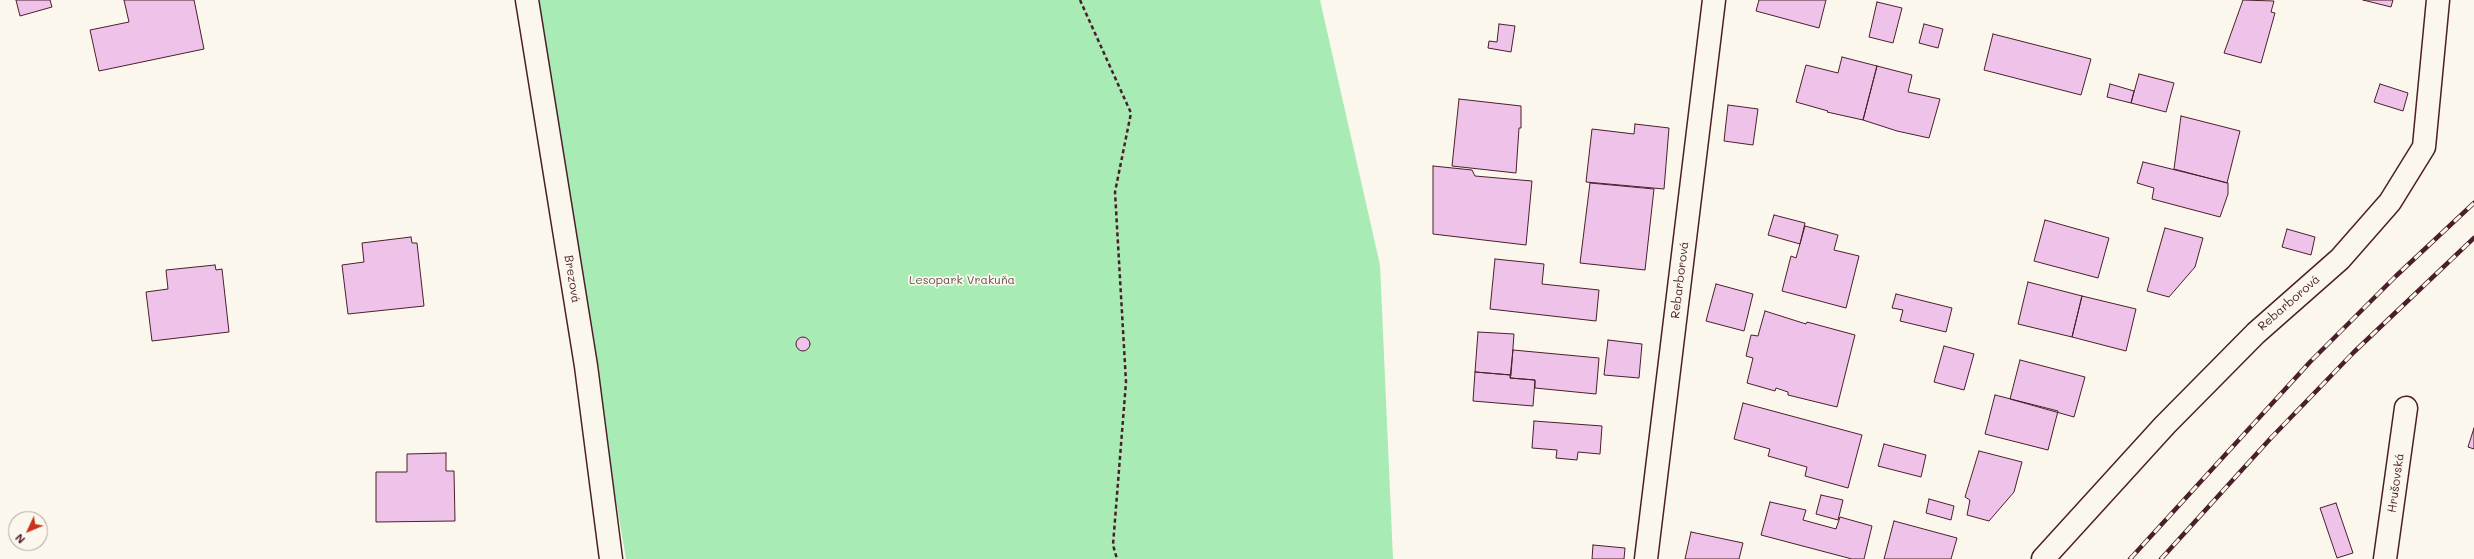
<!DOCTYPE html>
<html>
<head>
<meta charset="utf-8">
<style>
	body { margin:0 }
	#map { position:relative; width:2474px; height:559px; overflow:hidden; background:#fbf7ec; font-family:Mali,sans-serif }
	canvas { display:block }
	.north { position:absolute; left:8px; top:511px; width:40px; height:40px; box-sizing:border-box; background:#fbf7ec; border:1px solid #b4a19f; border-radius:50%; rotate:226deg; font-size:11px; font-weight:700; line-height:16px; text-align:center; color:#4a1f2b }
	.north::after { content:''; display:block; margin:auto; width:14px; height:18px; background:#c8321e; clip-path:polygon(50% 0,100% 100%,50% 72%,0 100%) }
</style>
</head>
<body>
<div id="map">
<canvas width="2474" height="559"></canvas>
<div class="north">N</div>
</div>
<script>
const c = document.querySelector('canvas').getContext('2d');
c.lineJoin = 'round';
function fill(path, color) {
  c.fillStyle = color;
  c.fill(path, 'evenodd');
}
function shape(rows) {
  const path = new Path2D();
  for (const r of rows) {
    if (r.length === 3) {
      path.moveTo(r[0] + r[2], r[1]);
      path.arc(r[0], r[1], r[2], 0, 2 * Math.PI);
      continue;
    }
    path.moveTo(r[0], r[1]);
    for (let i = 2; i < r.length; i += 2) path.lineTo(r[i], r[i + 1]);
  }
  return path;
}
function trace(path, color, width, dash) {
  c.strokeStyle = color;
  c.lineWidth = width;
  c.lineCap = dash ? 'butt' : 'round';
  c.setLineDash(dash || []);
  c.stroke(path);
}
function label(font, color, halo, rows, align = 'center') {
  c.font = font + ' Mali,sans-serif';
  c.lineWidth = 3.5;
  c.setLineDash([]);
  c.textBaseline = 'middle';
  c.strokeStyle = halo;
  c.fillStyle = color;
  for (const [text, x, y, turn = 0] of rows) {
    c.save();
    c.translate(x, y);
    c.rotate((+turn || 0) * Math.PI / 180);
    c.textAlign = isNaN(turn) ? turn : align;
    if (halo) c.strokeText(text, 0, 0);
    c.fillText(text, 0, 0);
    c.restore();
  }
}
fill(shape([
	[531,0,1320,0,1380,265,1393,559,626,559]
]), '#a8ebb5');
const building = shape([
	[16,0,50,0,52,7,20,16,16,0],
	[124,0,194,0,204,49,99,71,90,30,129,22,124,0],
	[1759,0,1826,0,1819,28,1756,11,1759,0],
	[2243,0,2274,1,2271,12,2275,13,2261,63,2224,53,2243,0],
	[2363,0,2393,0,2391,7,2363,0],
	[1877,2,1902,8,1893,43,1869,37,1877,2],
	[1499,24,1515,26,1511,52,1488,48,1489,41,1497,42,1499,24],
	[1924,24,1943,29,1938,48,1919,43,1924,24],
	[1993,34,2091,59,2081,95,1984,70,1993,34],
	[1842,57,1877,66,1863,120,1827,112,1828,111,1796,102,1806,65,1838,73,1842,57],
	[1877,66,1912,75,1908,92,1940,99,1929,138,1897,131,1863,120,1877,66],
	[2139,74,2174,83,2166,112,2131,103,2139,74],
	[2110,84,2134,91,2131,103,2107,97,2110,84],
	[2380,84,2408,93,2403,111,2374,102,2380,84],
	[1459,99,1521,106,1521,128,1519,128,1516,173,1452,166,1459,99],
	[1728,105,1758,109,1753,145,1724,141,1728,105],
	[2181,116,2240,131,2227,183,2174,169,2181,116],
	[1635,124,1669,128,1664,189,1586,182,1592,129,1634,134,1635,124],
	[2143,162,2228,183,2228,194,2220,217,2152,199,2154,188,2137,183,2143,162],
	[1433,166,1472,170,1475,176,1532,181,1526,245,1433,234,1433,166],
	[1590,183,1654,189,1645,270,1580,263,1590,183],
	[1774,215,1805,223,1800,244,1768,235,1774,215],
	[2045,220,2109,238,2098,278,2034,261,2045,220],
	[1805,226,1838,235,1834,250,1859,256,1846,308,1782,291,1791,256,1796,258,1805,226],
	[2165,228,2203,238,2195,267,2169,297,2147,291,2165,228],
	[2287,229,2315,237,2311,255,2282,247,2287,229],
	[411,237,412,243,417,243,424,306,348,314,342,265,364,262,362,243,411,237],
	[1495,259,1544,264,1542,284,1599,290,1596,321,1490,309,1495,259],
	[215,265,216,270,222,269,229,332,152,341,146,292,168,289,166,270,215,265],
	[2028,282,2082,296,2072,337,2018,324,2028,282],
	[1716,284,1753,294,1744,331,1706,321,1716,284],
	[1896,294,1952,308,1946,332,1900,321,1903,310,1892,308,1896,294],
	[2082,296,2136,309,2126,351,2072,337,2082,296],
	[1765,311,1806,324,1807,322,1855,335,1837,407,1788,395,1788,392,1776,388,1775,391,1747,383,1753,358,1746,356,1751,335,1758,336,1765,311],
	[1478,332,1514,334,1511,375,1475,372,1478,332],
	[803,344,7],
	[1608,340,1642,344,1639,378,1604,375,1608,340],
	[1944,346,1974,354,1964,390,1934,382,1944,346],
	[1513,350,1599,358,1596,394,1535,388,1535,380,1510,378,1513,350],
	[2020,360,2085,377,2074,417,2010,399,2020,360],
	[1475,372,1511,375,1510,378,1535,380,1533,406,1473,401,1475,372],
	[1995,395,2058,411,2048,450,1985,434,1995,395],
	[1743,403,1862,435,1848,488,1805,476,1807,467,1768,456,1770,449,1734,439,1743,403],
	[1534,421,1602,426,1600,454,1578,452,1577,460,1556,458,1557,450,1532,448,1534,421],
	[2474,428,2474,449,2468,447,2474,428],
	[1884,444,1926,455,1921,477,1878,466,1884,444],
	[1979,451,2022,462,2014,492,1989,521,1967,515,1970,500,1965,497,1979,451],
	[446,453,446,471,454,471,455,521,376,522,376,472,407,472,407,454,446,453],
	[1821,495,1843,500,1838,520,1816,514,1821,495],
	[1929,499,1954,506,1951,520,1926,513,1929,499],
	[1770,502,1806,510,1803,520,1836,529,1840,517,1872,526,1864,559,1852,559,1761,535,1770,502],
	[2336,503,2353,553,2337,558,2320,508,2336,503],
	[1894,521,1957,538,1951,559,1884,559,1894,521],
	[1691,532,1743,543,1739,559,1685,559,1691,532],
	[1593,545,1625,548,1624,559,1592,559,1593,545]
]);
fill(building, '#efc3e9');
trace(building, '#4a1f2b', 1);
const minor = shape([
	[527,0,586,366,611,559],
	[1646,559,1714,0],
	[2043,559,2165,425,2256,333,2340,259,2390,202,2424,147,2438,0],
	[2385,559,2406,408]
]);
trace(minor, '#4a1f2b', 25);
trace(shape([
	[1080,0,1131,113,1115,192,1126,382,1113,545,1117,559]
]), '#4a1f2b', 2.5, [4, 3]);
trace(minor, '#fbf7ec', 22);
const rail = shape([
	[2130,559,2310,362,2396,276,2474,203],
	[2161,559,2270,439,2354,352,2474,238]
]);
trace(rail, '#4a1f2b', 4.5);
trace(rail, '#fbf7ec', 3, [9]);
label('12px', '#4a1f2b', '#fbf7ec', [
	["Brezová",572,279,81],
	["Rebarborová",1680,280,-83],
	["Rebarborová",2289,303,-41],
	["Hrušovská",2396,483,-82]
]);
label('12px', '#62524e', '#fbf7ec', [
	["Lesopark Vrakuňa",962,280]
]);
</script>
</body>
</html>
